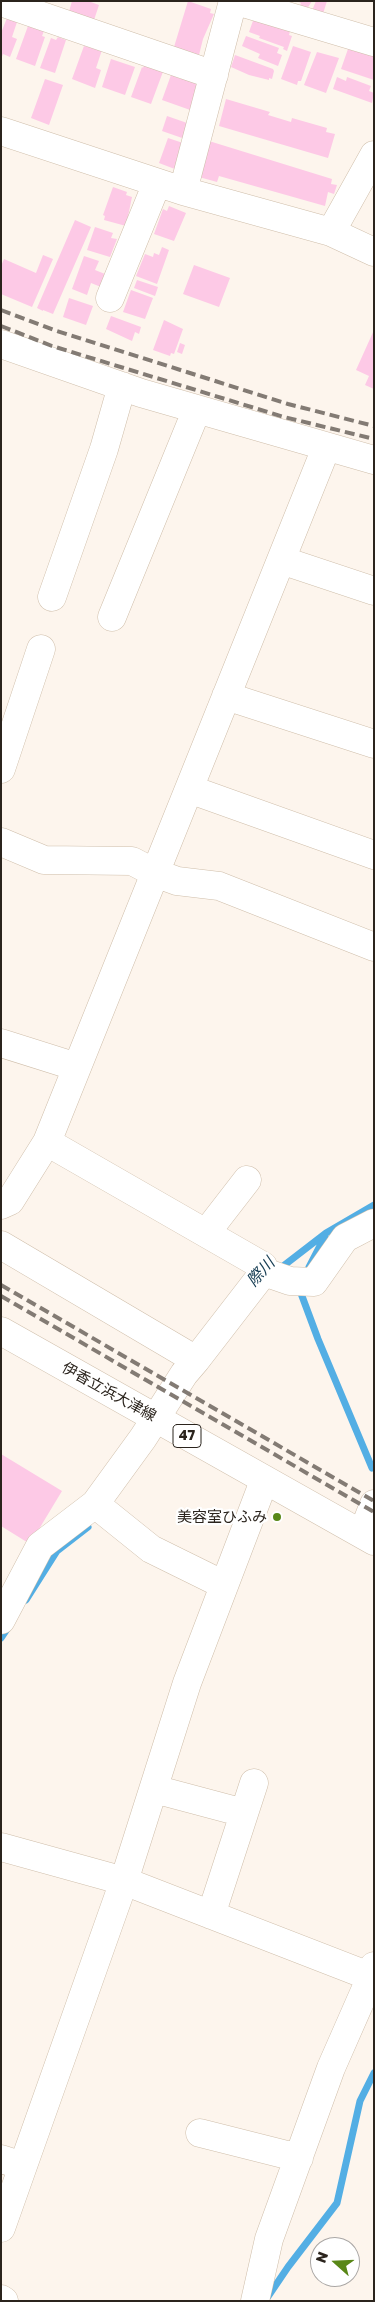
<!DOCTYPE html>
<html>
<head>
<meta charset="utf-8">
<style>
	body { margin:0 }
	#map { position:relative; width:375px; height:2302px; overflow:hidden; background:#fdf5ed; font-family:"Golos Text",sans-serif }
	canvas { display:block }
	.frame { position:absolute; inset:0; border:2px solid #2b241d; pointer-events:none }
	.north { position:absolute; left:310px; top:2237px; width:50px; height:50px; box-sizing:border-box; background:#fff; border:1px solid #aaa7a5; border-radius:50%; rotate:290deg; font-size:14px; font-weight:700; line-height:20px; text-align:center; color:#2b241d }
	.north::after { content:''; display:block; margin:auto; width:18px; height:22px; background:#598717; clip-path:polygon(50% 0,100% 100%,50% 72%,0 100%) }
</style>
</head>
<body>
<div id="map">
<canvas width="375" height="2302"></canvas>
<div class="frame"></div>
<div class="north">N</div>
</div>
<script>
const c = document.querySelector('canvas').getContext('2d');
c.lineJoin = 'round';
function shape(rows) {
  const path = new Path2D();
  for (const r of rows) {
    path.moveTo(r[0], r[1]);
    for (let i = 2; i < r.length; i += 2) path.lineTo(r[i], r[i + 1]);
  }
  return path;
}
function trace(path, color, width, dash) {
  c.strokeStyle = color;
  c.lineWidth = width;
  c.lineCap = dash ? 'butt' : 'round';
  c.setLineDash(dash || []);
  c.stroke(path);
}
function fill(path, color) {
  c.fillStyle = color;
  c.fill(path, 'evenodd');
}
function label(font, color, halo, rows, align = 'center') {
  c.font = font + ' "Golos Text","Noto Sans JP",sans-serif';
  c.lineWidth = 4.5;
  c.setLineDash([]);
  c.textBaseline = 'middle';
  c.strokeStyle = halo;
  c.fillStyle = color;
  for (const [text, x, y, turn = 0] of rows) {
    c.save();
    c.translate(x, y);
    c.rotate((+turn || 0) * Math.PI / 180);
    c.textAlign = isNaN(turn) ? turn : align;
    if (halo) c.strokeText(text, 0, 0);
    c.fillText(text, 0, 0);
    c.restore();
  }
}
trace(shape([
	[309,1267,325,1236],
	[278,1270,326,1233,374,1205],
	[299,1288,318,1339,372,1468],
	[26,1600,57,1551,88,1527],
	[1,1638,9,1626],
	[267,2298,288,2267,337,2203,360,2101,374,2073]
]), '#53aee4', 7);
fill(shape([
	[72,1,88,1,99,5,93,23,68,15],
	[188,1,211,9,210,13,214,14,203,39,199,55,174,47],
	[297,1,312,1,305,12,298,9,301,3],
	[316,1,327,1,322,17,311,13],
	[255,15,291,28,289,35,292,36,287,51,283,49,284,47,259,38,260,36,249,32],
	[7,18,17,22,12,37,17,39,10,57,3,54,1,59,1,33],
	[28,26,44,31,42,36,45,37,35,66,16,59],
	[246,36,279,48,277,53,282,55,278,66,258,58,260,54,242,46],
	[58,37,66,40,55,73,40,68,51,38,56,40],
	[84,46,102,50,96,68,101,70,95,88,72,79],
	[293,46,311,52,301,81,298,81,297,85,281,79],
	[348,49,374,56,374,80,341,69],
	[317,52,339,58,326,93,304,85],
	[235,55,273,69,274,71,272,79,269,78,269,80,249,75,231,67],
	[111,59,135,67,125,95,102,87],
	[145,63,164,69,151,104,131,97,142,67,143,68],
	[171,75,181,79,182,76,203,83,193,111,162,100],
	[337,77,346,81,347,77,371,86,369,91,374,93,372,103,333,89],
	[45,79,63,85,49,125,31,118],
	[226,99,270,112,268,115,291,122,292,118,327,128,326,132,335,134,328,158,219,126],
	[167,116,190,124,185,139,162,131],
	[168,138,189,145,180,171,159,163],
	[209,141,332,179,331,184,337,185,334,194,328,192,325,206,219,176,217,182,199,177],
	[113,187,127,192,126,195,132,197,126,226,104,220,105,216,103,215],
	[169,206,186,213,174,241,154,234,163,209,167,211],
	[75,220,91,227,53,314,43,310,43,311,37,308],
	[95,227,113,233,111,238,117,239,110,257,87,250],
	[162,247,169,250,157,284,136,276,145,254,153,257,154,253,159,255],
	[43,255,53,259,32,307,1,294,1,266,4,259,36,273],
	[84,256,99,261,95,270,105,274,101,287,91,283,87,295,72,289],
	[194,265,230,278,219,307,183,294],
	[137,280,158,287,155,296,134,288],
	[131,290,153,298,145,319,123,312],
	[69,298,93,306,86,325,63,317],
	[111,316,141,327,139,334,135,332,132,341,106,329],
	[164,320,183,329,174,354,171,353,170,356,153,350],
	[374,330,374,389,365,385,369,376,356,370],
	[180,343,185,345,182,354,177,352],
	[1,1454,62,1491,30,1544,1,1526]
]), '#fdc9e6');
const minor = shape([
	[237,1,374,42],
	[1,2,214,75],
	[1,131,183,191,331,232,374,252],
	[183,191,233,1],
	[331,232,374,155],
	[110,298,157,183],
	[1,344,141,393,374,460],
	[281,560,374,591],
	[52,597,104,449,122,386],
	[112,617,197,409],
	[226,696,374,744],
	[1,769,41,649],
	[189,789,374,855],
	[1,842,44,860,132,861,155,873,177,881,219,886,374,947],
	[1,1043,77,1067],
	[47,1142,263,1266,264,1272],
	[1,1205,10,1201,47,1142,326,448],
	[206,1233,247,1180],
	[1,1245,196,1360,264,1272,290,1281,314,1282,345,1238,374,1223],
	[95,1504,151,1549,224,1585],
	[366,1535,367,1522,374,1504],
	[1,1620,40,1546,95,1504,143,1438,184,1374,196,1360],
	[154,1789,244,1813],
	[1,1847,124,1881,374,1978],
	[211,1915,254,1783],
	[200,2133,299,2158],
	[1,2159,23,2166],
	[1,2228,124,1881,187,1683,264,1481],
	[1,2299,4,2301],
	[255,2301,269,2239,331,2068,371,1977,374,1966]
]);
const major = shape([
	[1,1331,374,1541]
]);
trace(minor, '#cfbeaa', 29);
trace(major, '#cfbeaa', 29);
trace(minor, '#fff', 28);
trace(major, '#fff', 28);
trace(shape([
	[1,310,57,331,288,404,374,426],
	[1,326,52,346,284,417,374,439],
	[1,1285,374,1501],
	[1,1296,374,1512]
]), '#837b74', 4, [10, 5]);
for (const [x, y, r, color] of [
	[277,1517,5,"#598717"]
]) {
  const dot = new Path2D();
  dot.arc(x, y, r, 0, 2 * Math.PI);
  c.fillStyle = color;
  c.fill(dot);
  trace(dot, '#fff', 2);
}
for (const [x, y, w] of [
	[187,1436,28]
]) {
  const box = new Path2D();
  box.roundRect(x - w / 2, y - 11.5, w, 23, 4);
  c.fillStyle = '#fff';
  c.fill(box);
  trace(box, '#2b241d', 1);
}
label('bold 14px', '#2b241d', null, [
	["47",187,1436]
]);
label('15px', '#2b241d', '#fff', [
	["伊香立浜大津線",109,1392,29]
]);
label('15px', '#2b241d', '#fff', [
	["美容室ひふみ",267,1517]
], 'right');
label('italic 16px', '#153c52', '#fff', [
	["際川",261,1272,-48]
]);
</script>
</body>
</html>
